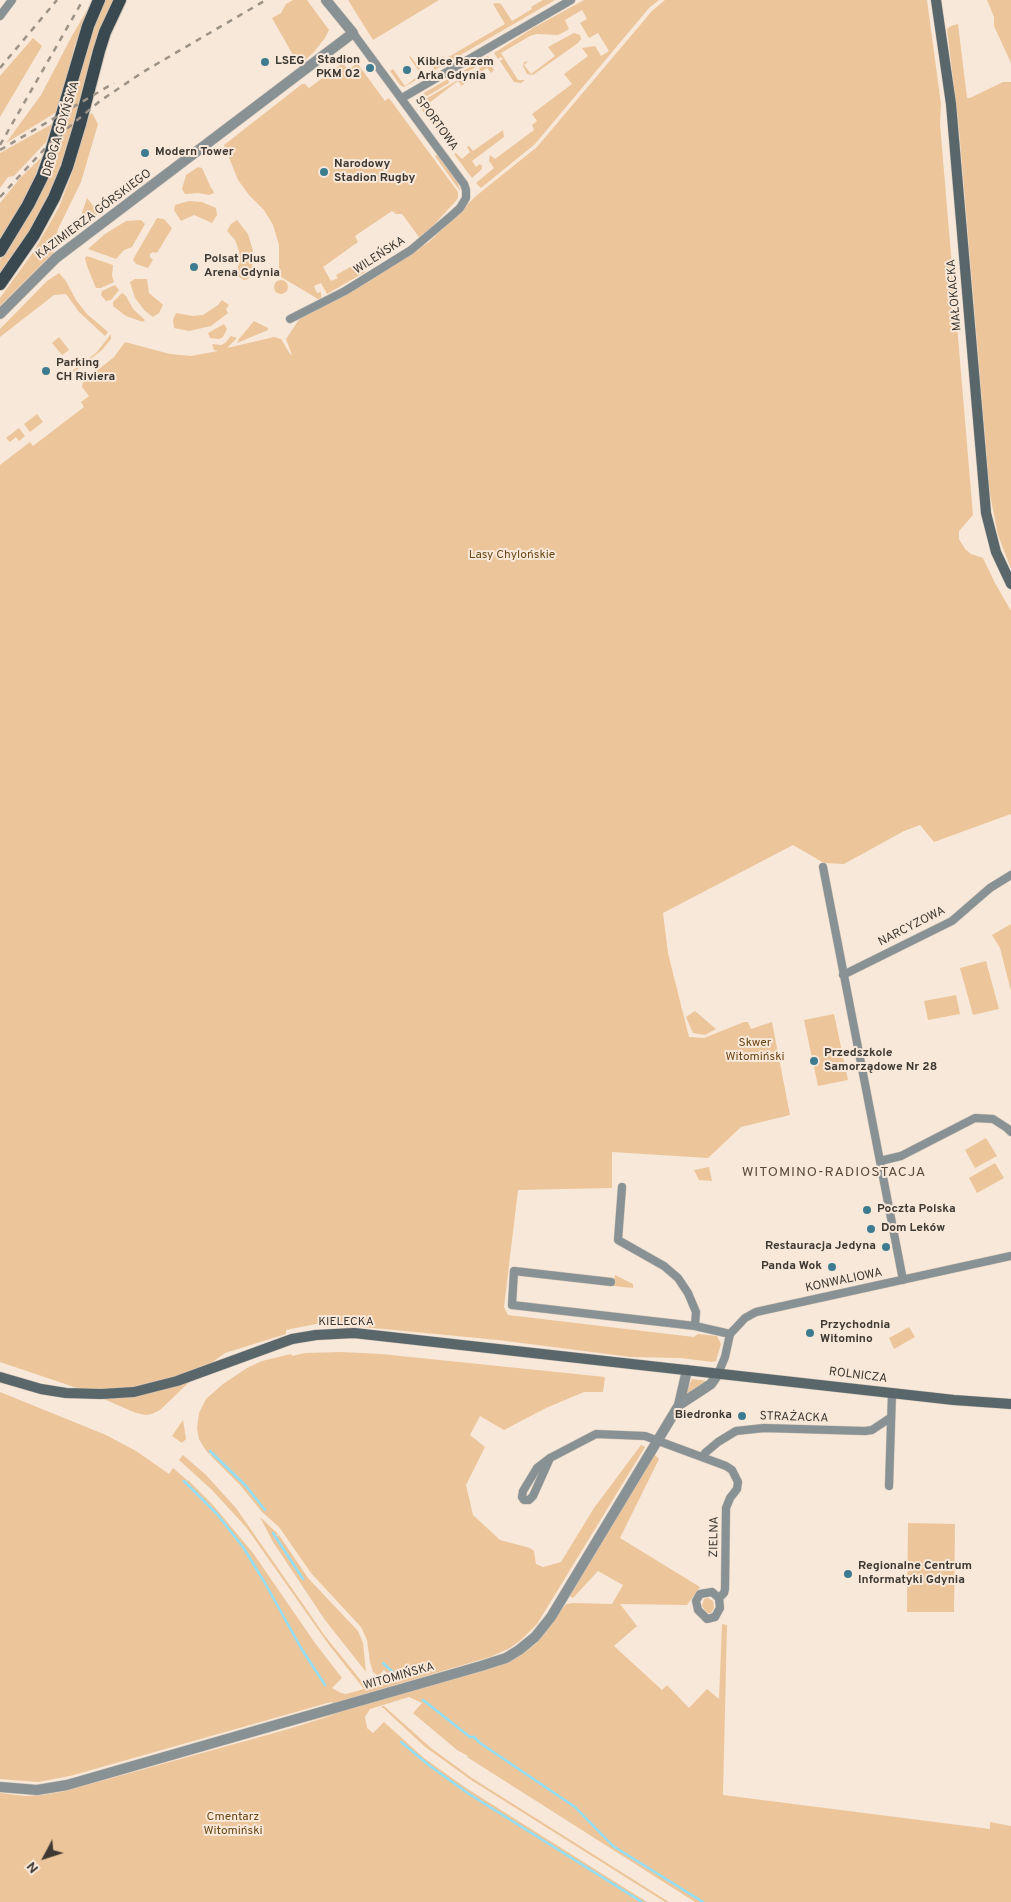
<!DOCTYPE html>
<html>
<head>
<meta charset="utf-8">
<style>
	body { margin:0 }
	#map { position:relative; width:1011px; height:1902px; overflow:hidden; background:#f7e8d9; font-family:Overpass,sans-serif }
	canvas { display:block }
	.north { position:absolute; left:20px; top:1832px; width:50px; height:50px; -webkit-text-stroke:4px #f7e8d9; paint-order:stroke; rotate:230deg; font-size:14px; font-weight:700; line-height:20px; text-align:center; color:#3e3933 }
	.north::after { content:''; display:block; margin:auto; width:18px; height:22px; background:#3e3933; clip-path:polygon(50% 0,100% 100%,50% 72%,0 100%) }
</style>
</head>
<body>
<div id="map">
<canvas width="1011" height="1902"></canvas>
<div class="north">N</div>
</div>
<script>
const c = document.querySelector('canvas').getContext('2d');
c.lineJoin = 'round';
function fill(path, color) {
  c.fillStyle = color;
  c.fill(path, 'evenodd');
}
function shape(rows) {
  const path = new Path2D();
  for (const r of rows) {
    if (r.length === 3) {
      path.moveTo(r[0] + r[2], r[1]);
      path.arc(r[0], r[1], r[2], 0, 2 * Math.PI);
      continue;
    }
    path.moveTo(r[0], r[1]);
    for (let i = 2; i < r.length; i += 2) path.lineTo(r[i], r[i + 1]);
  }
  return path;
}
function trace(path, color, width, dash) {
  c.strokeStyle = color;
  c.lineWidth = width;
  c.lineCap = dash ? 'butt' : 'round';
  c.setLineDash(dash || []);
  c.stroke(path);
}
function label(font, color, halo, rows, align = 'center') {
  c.font = font + ' Overpass,sans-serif';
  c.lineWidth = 4;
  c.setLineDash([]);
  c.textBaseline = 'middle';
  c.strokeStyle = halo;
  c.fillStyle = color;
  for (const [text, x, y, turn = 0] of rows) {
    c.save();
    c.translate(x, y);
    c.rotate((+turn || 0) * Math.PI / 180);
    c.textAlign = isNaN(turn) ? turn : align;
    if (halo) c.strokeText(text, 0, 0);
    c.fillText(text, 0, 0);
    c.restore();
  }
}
fill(shape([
	[93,0,75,44,63,94,55,113,6,143,41,95,73,34],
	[105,0,115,0,62,168,33,226,0,276,0,260,28,217,90,33],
	[293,0,307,0,329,30,325,38,314,52,301,64,297,62,272,18,281,13,286,4],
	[348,0,439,0,373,40],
	[543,0,555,0,433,71,434,64,443,56,445,59,505,24,493,4,497,3,501,4,512,21,532,9,531,7],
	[584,0,659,0,649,8,535,144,481,188,476,183,494,168,489,161,490,155,495,159,534,130,532,125,537,121,532,114,572,84,564,74,588,56,582,48,595,46,601,56,609,51,598,33,589,38,580,23,587,19,582,10,565,20,569,29,564,32,558,35,537,34,530,36,501,53,518,80,525,80,521,83,514,82,500,61,503,59,501,57,498,59,494,53,533,28],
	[665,0,927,0,941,104,940,124,973,515,959,531,959,539,965,549,971,554,983,558,995,583,1011,611,1011,814,934,842,920,825,904,831,844,864,824,863,793,845,663,913,668,953,689,1037,704,1038,744,1022,748,1022,751,1029,772,1022,790,1115,741,1127,708,1158,612,1152,612,1188,518,1190,504,1307,508,1315,694,1337,698,1334,717,1336,721,1344,716,1361,712,1362,681,1358,631,1357,498,1340,321,1323,286,1330,286,1334,225,1353,203,1369,160,1410,152,1414,146,1415,136,1413,83,1390,0,1362,0,465,30,442,33,446,84,407,81,402,89,396,82,387,83,382,114,357,125,342,170,354,191,356,218,351,214,350,212,344,221,345,225,343,231,336,237,338,227,348,274,337,281,339,290,354,292,355,286,339,300,318,350,293,429,242,476,196,537,147,652,11],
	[987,0,1011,0,1011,63,994,26,994,17],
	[958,24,967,98,970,98,1003,82,1011,82,1011,569,998,535,990,495,959,129,947,29,951,26],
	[574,33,580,35,581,39,578,43,533,75,527,74,523,66,524,62,528,61,524,65,531,74,555,56,548,47],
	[33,38,42,46,0,117,0,76],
	[410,56,425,75,404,87,400,85,390,71,393,69,405,86,421,74,409,57],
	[488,56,490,59,456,78,455,76],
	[343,63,348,70,357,63,385,101,389,98,458,192,458,198,455,202,429,230,419,237,402,214,396,214,392,211,355,236,358,242,323,267,331,281,338,278,336,275,352,266,355,269,361,265,365,272,327,294,321,283,314,286,317,293,321,292,321,298,318,299,281,277,279,272,279,245,273,225,264,210,249,195,238,180,224,145,302,84,305,84,309,88],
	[489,63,494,70,491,73,487,68,469,80,466,76],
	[448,79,449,83,427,96,425,95,424,93],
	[458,80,462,81,464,84,462,86,458,81,429,103,436,119,454,143,456,141,456,145,451,149,417,103,420,98,424,100],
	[92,113,98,124,81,182,58,229,53,253,0,306,0,298,34,251,59,207,70,179,88,116],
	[52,124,46,142,14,176,8,177,0,188,0,153],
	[503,130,504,137,472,161,476,167,480,164,482,166,482,169,472,178,454,154,456,153,462,159,470,152,467,147,469,146,473,151],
	[438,155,458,183,460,191,435,156],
	[41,158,31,187,0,242,0,203,21,177],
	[198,167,202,168,211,188,213,190,214,193,209,195,198,193,185,194,182,189,186,175],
	[87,198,99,213,90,220,82,213],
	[189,201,202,202,216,208,217,215,212,223,194,215,181,221,174,210,175,205],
	[157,218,164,219,172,228,157,253,153,252,150,254,150,257,153,260,148,268,136,264,133,260,135,256],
	[141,220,145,224,132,247,124,250,116,259,88,249,105,234,126,221],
	[237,220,248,234,253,251,252,268,248,279,244,280,236,275,240,260,239,251,235,240,227,231,231,224],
	[87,256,113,265,112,276,114,282,101,288,96,288,87,266,85,258],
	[59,273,66,281,76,300,87,314,108,332,105,336,79,312,66,294,54,295,0,337,0,329,47,281],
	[135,279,147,279,149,293,161,303,163,305,159,313,153,317,145,311,135,298,130,282],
	[281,287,7],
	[115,285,119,290,111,300,106,301,101,295,102,291],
	[122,293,126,296,133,309,145,320,143,322,126,316,113,306,113,302],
	[222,300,229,305,226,309,228,313,211,326,189,331,174,328,173,320,176,313,193,316,203,315,218,305],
	[254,321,268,328,268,330,237,343,239,339],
	[224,324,227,329,223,337,219,339,210,338,208,333],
	[111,334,111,339,102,350,74,372,72,371,96,353],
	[59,337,69,350,62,355,52,343],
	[37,414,43,422,30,432,24,424],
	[19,428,25,436,19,441,16,437,10,442,6,438],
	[1011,924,1011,991,1000,948,992,935],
	[986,961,999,1009,973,1015,960,968],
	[956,995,960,1014,928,1020,924,1001],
	[695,1011,716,1029,705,1035,693,1033,686,1017],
	[834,1014,848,1080,818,1086,804,1020],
	[986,1138,997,1156,975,1168,965,1150],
	[995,1163,1004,1178,977,1193,969,1178],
	[709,1167,712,1181,699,1180,694,1170],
	[615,1275,633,1284,633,1288,613,1286],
	[909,1327,915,1337,894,1349,889,1338],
	[341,1352,381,1354,605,1377,603,1392,584,1392,546,1408,504,1430,480,1416,470,1435,485,1447,466,1485,473,1515,500,1540,530,1548,534,1551,536,1564,543,1567,561,1562,594,1508,641,1445,645,1447,537,1624,521,1640,510,1648,490,1657,344,1700,333,1703,331,1702,70,1776,38,1782,0,1779,0,1392,106,1435,136,1451,169,1474,173,1468,187,1480,185,1482,188,1480,213,1505,253,1553,315,1643,342,1678,332,1688,341,1693,346,1694,364,1689,329,1645,246,1527,212,1490,179,1460,183,1455,206,1475,236,1508,325,1636,367,1688,383,1684,386,1678,386,1672,384,1670,378,1676,373,1672,370,1662,367,1640,361,1627,311,1573,279,1527,262,1512,240,1485,210,1455,212,1452,209,1454,205,1449,199,1439,197,1429,199,1413,206,1399,223,1384,247,1368,262,1361,291,1354,292,1356,305,1353],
	[692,1379,707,1381,688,1396,685,1394],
	[183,1420,186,1439,182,1443,172,1436],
	[654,1454,659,1459,620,1538,700,1587,687,1605,620,1604,637,1626,614,1646,662,1690,667,1685,689,1708,707,1689,719,1699,722,1624,727,1625,723,1795,990,1829,990,1822,1011,1826,1011,1902,695,1902,467,1757,468,1756,457,1750,413,1713,422,1703,409,1697,370,1709,365,1717,367,1728,373,1733,384,1722,424,1758,466,1788,647,1902,0,1902,0,1793,25,1796,43,1795,65,1791,285,1730,337,1714,310,1721,311,1719,499,1666,518,1657,537,1643,566,1604,573,1603,612,1604,623,1585,598,1571,573,1598,570,1596],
	[260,1517,278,1534,275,1537,279,1535,308,1578,358,1631,363,1643,366,1672,325,1620,273,1542],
	[908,1523,955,1524,954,1612,907,1612],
	[704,1599,708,1598,713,1601,714,1608,711,1613,707,1613,702,1606],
	[381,1706,384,1706,431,1748,472,1778,669,1902,665,1902,471,1780,424,1746]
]), '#edc59a');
trace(shape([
	[210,1451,246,1486,265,1510],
	[184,1481,217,1514,243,1547,265,1583,301,1648,325,1685],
	[273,1533,303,1579],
	[383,1663,398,1677],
	[423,1700,470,1737,474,1737,480,1743,575,1807,613,1846,703,1902],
	[401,1742,430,1766,469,1794,642,1902]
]), '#91def8', 2.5);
const minor = shape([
	[0,16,12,0],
	[402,98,571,0],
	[290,319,345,291,411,250,450,217,460,208,466,198,466,190,464,184,353,33],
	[823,867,903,1280],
	[843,975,952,921,990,888,1011,875],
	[880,1161,901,1156,975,1118,993,1119,1007,1128,1011,1132],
	[622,1187,618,1240,664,1266,678,1278,688,1293,696,1312,695,1326],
	[611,1282,514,1271,512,1305,695,1326,730,1334],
	[718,1374,725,1357,730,1334,745,1318,756,1312,1011,1256],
	[703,1457,705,1453,718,1442,736,1431,764,1428,865,1431,872,1430,890,1418],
	[550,1458,533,1496,529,1500,524,1500,522,1497,523,1491,537,1468,550,1458,596,1434,645,1436,726,1466,732,1470,738,1482,737,1489,730,1498,726,1508,725,1589,724,1593,719,1598],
	[889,1486,892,1393],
	[712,1592,719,1598,720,1608,715,1617,707,1619,698,1610,696,1601,700,1594,712,1592]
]);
const tertiary = shape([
	[0,314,56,258,353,33,326,0],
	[679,1405,711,1384,718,1374],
	[0,1787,37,1790,67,1785,481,1666,506,1658,519,1650,535,1637,551,1617,679,1405,687,1370]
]);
const secondary = shape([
	[936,0,951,104,986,513,996,552,1011,584],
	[0,1377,41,1389,66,1393,101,1394,134,1392,177,1381,292,1339,316,1335,354,1333,954,1400,1011,1404]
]);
const primary = shape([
	[0,251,28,205,42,177,50,155,88,26,99,0],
	[0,284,34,235,54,198,67,167,80,124,99,51,105,32,120,0]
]);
trace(minor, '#d2c5b8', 9);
trace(tertiary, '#d2c5b8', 11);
trace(secondary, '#d2c5b8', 11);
trace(primary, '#d2c5b8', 14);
trace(minor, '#889194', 8);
trace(tertiary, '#889194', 10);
trace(secondary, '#59676b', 10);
trace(primary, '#39494f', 12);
trace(shape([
	[0,68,57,0],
	[0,145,83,0],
	[0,150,114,83],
	[0,197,51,142,100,101,143,72,266,0]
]), '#9c9288', 2.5, [6, 6]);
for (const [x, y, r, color] of [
	[265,62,5,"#3d7c90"],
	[370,68,5,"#3d7c90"],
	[407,70,5,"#3d7c90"],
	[145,153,5,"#3d7c90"],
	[324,172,5,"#3d7c90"],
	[194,267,5,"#3d7c90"],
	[46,371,5,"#3d7c90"],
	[814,1061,5,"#3d7c90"],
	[867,1210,5,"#3d7c90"],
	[871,1229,5,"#3d7c90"],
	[886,1247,5,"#3d7c90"],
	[832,1267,5,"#3d7c90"],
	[810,1333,5,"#3d7c90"],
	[742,1416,5,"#3d7c90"],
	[848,1574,5,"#3d7c90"]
]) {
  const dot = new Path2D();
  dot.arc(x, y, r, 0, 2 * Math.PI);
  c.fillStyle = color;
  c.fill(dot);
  trace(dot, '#f7e8d9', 2);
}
label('bold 12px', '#3e3933', '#f7e8d9', [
	["Stadion",360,61,"right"],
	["PKM 02",360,75,"right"],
	["LSEG",275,62],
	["Kibice Razem",417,63],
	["Arka Gdynia",417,77],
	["Modern Tower",155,153],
	["Narodowy",334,165],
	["Stadion Rugby",334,179],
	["Polsat Plus",204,260],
	["Arena Gdynia",204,274],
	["Parking",56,364],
	["CH Riviera",56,378],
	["Przedszkole",824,1054],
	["Samorządowe Nr 28",824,1068],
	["Poczta Polska",877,1210],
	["Dom Leków",881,1229],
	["Restauracja Jedyna",876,1247,"right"],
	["Panda Wok",822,1267,"right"],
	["Przychodnia",820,1326],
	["Witomino",820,1340],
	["Biedronka",732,1416,"right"],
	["Regionalne Centrum",858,1567],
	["Informatyki Gdynia",858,1581]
], 'left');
label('12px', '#3e3933', '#f7e8d9', [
	["SPORTOWA",436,124,54],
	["DROGA GDYŃSKA",62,129,-73],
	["KAZIMIERZA GÓRSKIEGO",94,215,-37],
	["WILEŃSKA",380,256,-33],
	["MAŁOKACKA",955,295,-95],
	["NARCYZOWA",912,927,-27],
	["KONWALIOWA",844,1281,-12],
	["KIELECKA",346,1323],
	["ROLNICZA",858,1376,7],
	["STRAŻACKA",794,1418,2],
	["ZIELNA",715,1537,-89],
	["WITOMIŃSKA",399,1677,-16]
]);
label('12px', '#6d4716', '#f7e8d9', [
	["Lasy Chylońskie",512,556],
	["Skwer",755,1044],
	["Witomiński",755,1058],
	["Cmentarz",233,1818],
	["Witomiński",233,1832]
]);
c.letterSpacing = '1px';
label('14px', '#584b3e', '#f7e8d9', [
	["WITOMINO-RADIOSTACJA",834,1173]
]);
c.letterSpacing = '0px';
</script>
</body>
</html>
